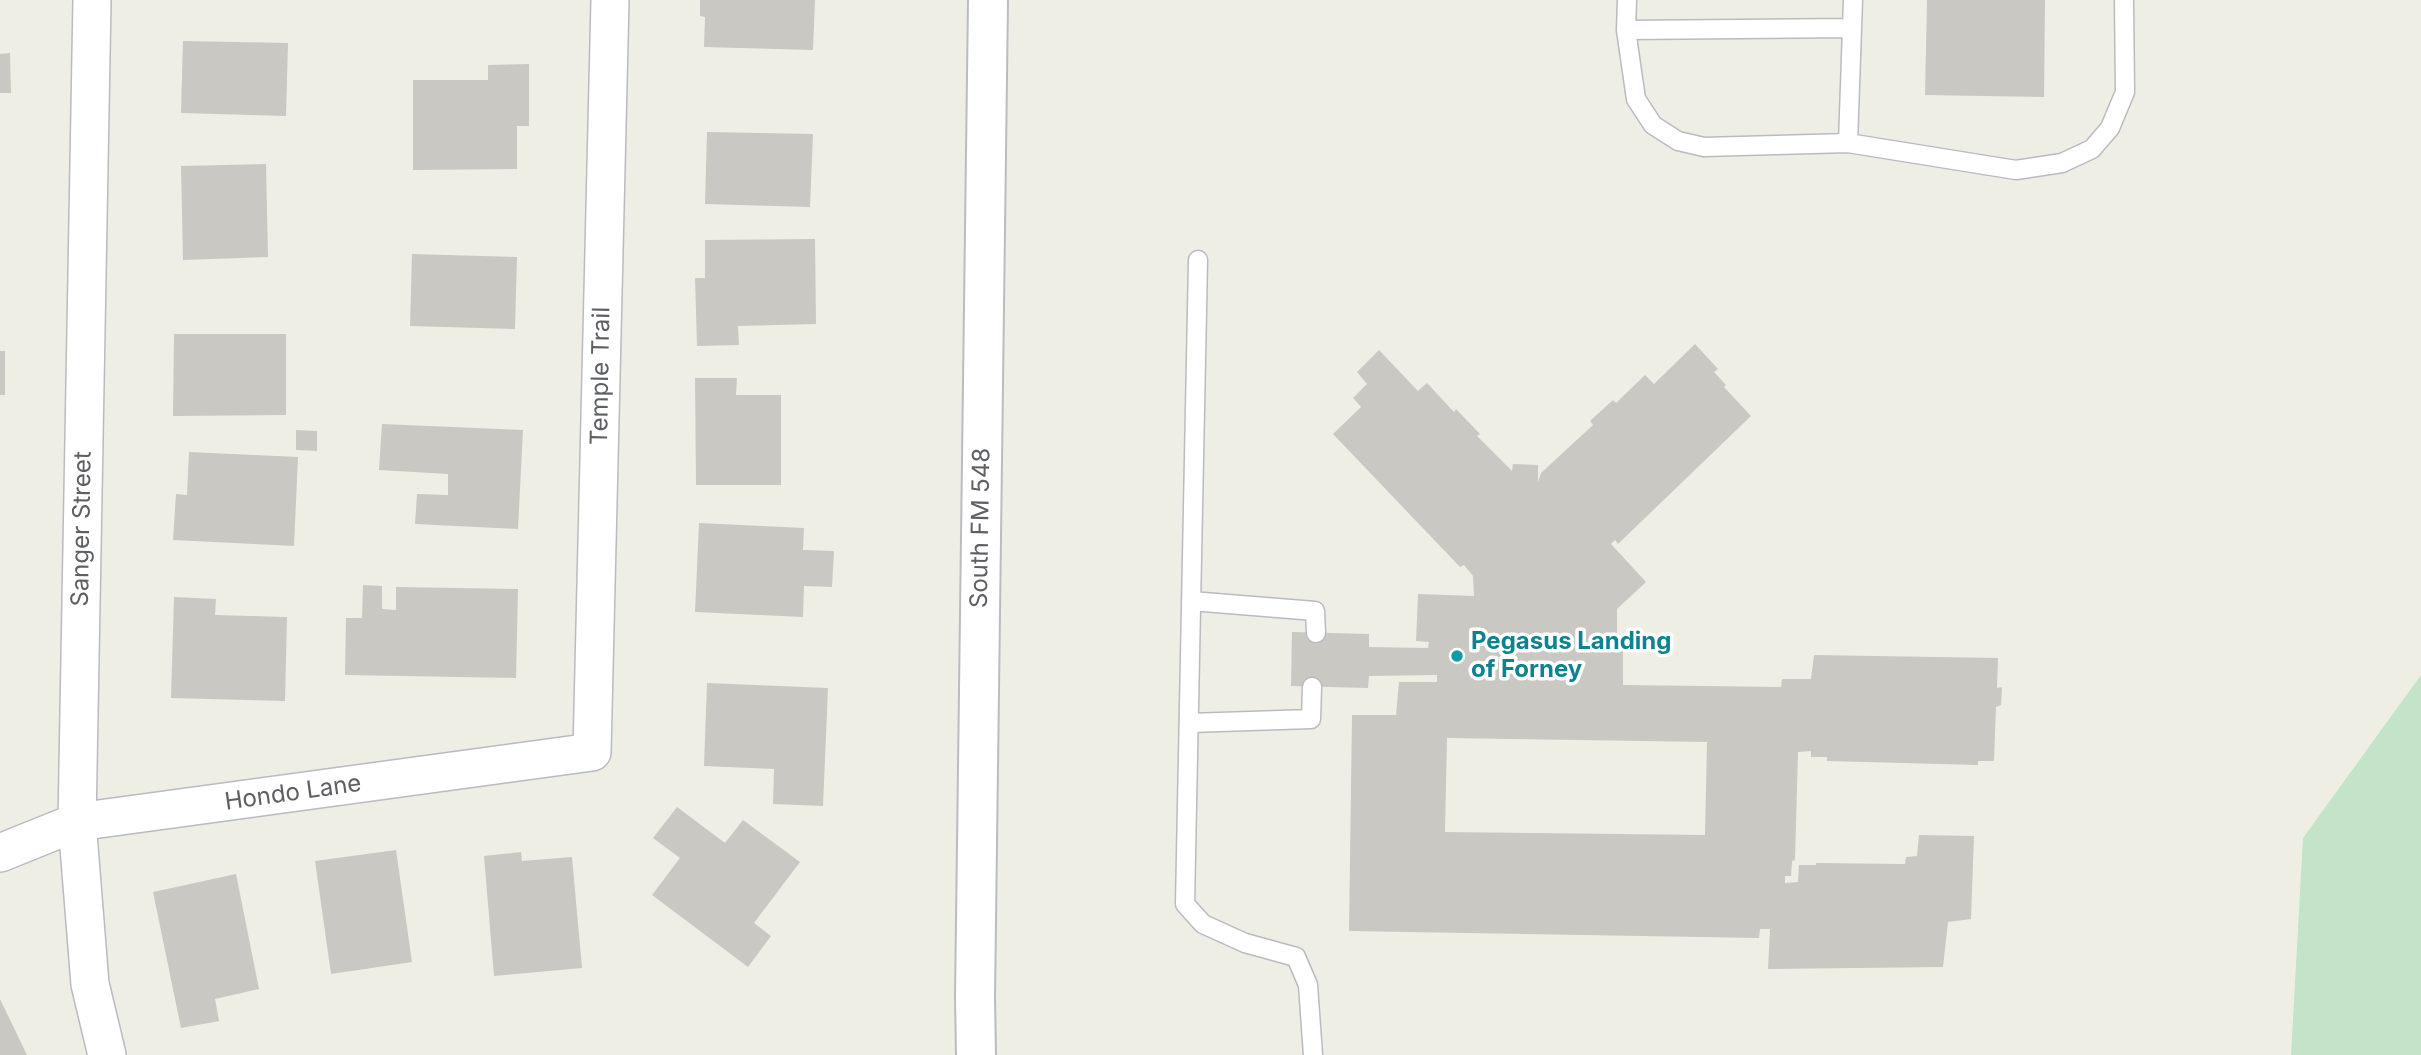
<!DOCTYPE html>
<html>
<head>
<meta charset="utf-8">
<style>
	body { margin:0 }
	canvas { display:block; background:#eeeee5 }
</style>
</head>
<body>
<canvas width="2421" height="1055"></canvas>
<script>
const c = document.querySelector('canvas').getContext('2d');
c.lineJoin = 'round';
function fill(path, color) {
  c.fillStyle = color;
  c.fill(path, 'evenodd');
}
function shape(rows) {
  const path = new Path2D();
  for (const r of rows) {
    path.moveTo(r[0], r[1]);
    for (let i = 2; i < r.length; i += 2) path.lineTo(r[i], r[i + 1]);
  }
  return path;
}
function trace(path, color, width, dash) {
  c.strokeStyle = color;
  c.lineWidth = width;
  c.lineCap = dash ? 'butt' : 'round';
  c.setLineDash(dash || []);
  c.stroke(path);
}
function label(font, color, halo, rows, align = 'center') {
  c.font = font + ' Inter,sans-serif';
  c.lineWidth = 7;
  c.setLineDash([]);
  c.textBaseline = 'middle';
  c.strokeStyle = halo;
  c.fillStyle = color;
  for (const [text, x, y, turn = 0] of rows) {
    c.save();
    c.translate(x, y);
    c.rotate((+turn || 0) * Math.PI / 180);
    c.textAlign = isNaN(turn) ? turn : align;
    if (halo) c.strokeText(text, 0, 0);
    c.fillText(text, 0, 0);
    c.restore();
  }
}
fill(shape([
	[2421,675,2421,1055,2291,1055,2303,838]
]), '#c3e4c8');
fill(shape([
	[700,0,815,0,813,50,704,47,705,17,700,16],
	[1927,0,2045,0,2044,97,1925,95],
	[183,41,288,43,286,116,181,113],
	[10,53,11,93,0,93,0,54],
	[529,64,529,126,517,126,517,169,413,170,413,80,488,80,488,65],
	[707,132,813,134,810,207,705,204],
	[266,164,268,257,183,260,181,166],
	[815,239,816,324,738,326,739,345,697,346,695,278,705,278,705,240],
	[412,254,517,257,515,329,410,326],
	[174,334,286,334,286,415,173,416],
	[1695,344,1718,369,1714,372,1726,385,1724,387,1751,416,1618,544,1615,540,1611,544,1646,582,1617,609,1617,636,1623,637,1623,685,1781,687,1782,679,1811,679,1814,655,1998,658,1997,688,2002,687,2001,705,1996,707,1994,761,1978,761,1978,765,1827,761,1827,757,1811,757,1811,751,1798,752,1795,860,1792,861,1791,876,1785,876,1785,883,1798,882,1799,865,1816,865,1816,863,1905,864,1906,857,1917,856,1919,835,1974,836,1971,919,1948,922,1943,967,1768,969,1770,929,1760,929,1759,938,1349,931,1352,715,1396,715,1399,682,1437,682,1437,675,1369,676,1368,688,1291,686,1292,632,1369,634,1369,647,1428,648,1429,642,1416,641,1418,594,1474,596,1473,576,1464,565,1460,567,1333,434,1361,407,1353,398,1367,384,1357,372,1379,350,1418,391,1427,383,1454,412,1456,409,1480,434,1477,436,1512,471,1513,464,1538,465,1538,482,1541,473,1593,425,1590,421,1613,400,1616,403,1645,375,1654,384],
	[1447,738,1707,742,1705,835,1445,832],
	[0,351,5,351,5,395,0,395],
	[695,378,737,378,736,395,781,395,781,485,696,485],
	[382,424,523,430,518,529,415,524,417,494,448,495,448,474,379,470],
	[296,430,317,431,317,451,296,450],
	[189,452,298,457,294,546,173,540,176,494,187,495],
	[699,523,804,528,803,550,834,551,832,587,804,586,803,617,695,612],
	[363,585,382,586,382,609,396,610,396,587,518,589,516,678,345,675,346,618,362,618],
	[174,597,216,599,215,615,287,617,285,701,171,698],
	[707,683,828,688,823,806,773,804,774,769,704,766],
	[677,807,725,843,743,820,800,862,754,923,771,936,748,967,652,895,680,858,653,838],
	[396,850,412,962,331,974,315,861],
	[521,852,522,861,572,857,582,968,494,976,484,856],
	[236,874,259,989,215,999,219,1021,181,1028,153,892],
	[0,999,27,1055,0,1055]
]), '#cac8c2');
const lane = shape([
	[1627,0,1626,30,1636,99,1653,125,1678,141,1704,147,1848,143],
	[1853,0,1848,143,2016,170,2062,163,2092,149,2110,128,2125,92,2124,0],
	[1626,30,1852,28],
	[1198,260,1185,904,1203,924,1245,943,1296,957,1308,985,1313,1055],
	[1191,601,1315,611,1316,633],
	[1189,723,1311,719,1312,687]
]);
const street = shape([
	[92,0,77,822,90,984,107,1055],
	[0,853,77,822,592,752,610,0]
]);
const secondary = shape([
	[976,1055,975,997,988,0]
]);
trace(lane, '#babbc0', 21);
trace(street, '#babbc0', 40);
trace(secondary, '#babcc2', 42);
trace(lane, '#fff', 18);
trace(street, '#fff', 37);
trace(secondary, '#fff', 38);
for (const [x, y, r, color] of [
	[1457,656,7,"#0f9aa8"]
]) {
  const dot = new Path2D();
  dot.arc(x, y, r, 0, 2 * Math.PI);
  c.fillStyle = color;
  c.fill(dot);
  trace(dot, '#fff', 2.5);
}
label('24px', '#5d5f64', '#fff', [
	["Temple Trail",601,376,-89],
	["South FM 548",981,528,-89],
	["Sanger Street",82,529,-89],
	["Hondo Lane",293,793,-8]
]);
label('bold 24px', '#0d838f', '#fff', [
	["Pegasus Landing",1471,642],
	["of Forney",1471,670]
], 'left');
</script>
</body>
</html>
